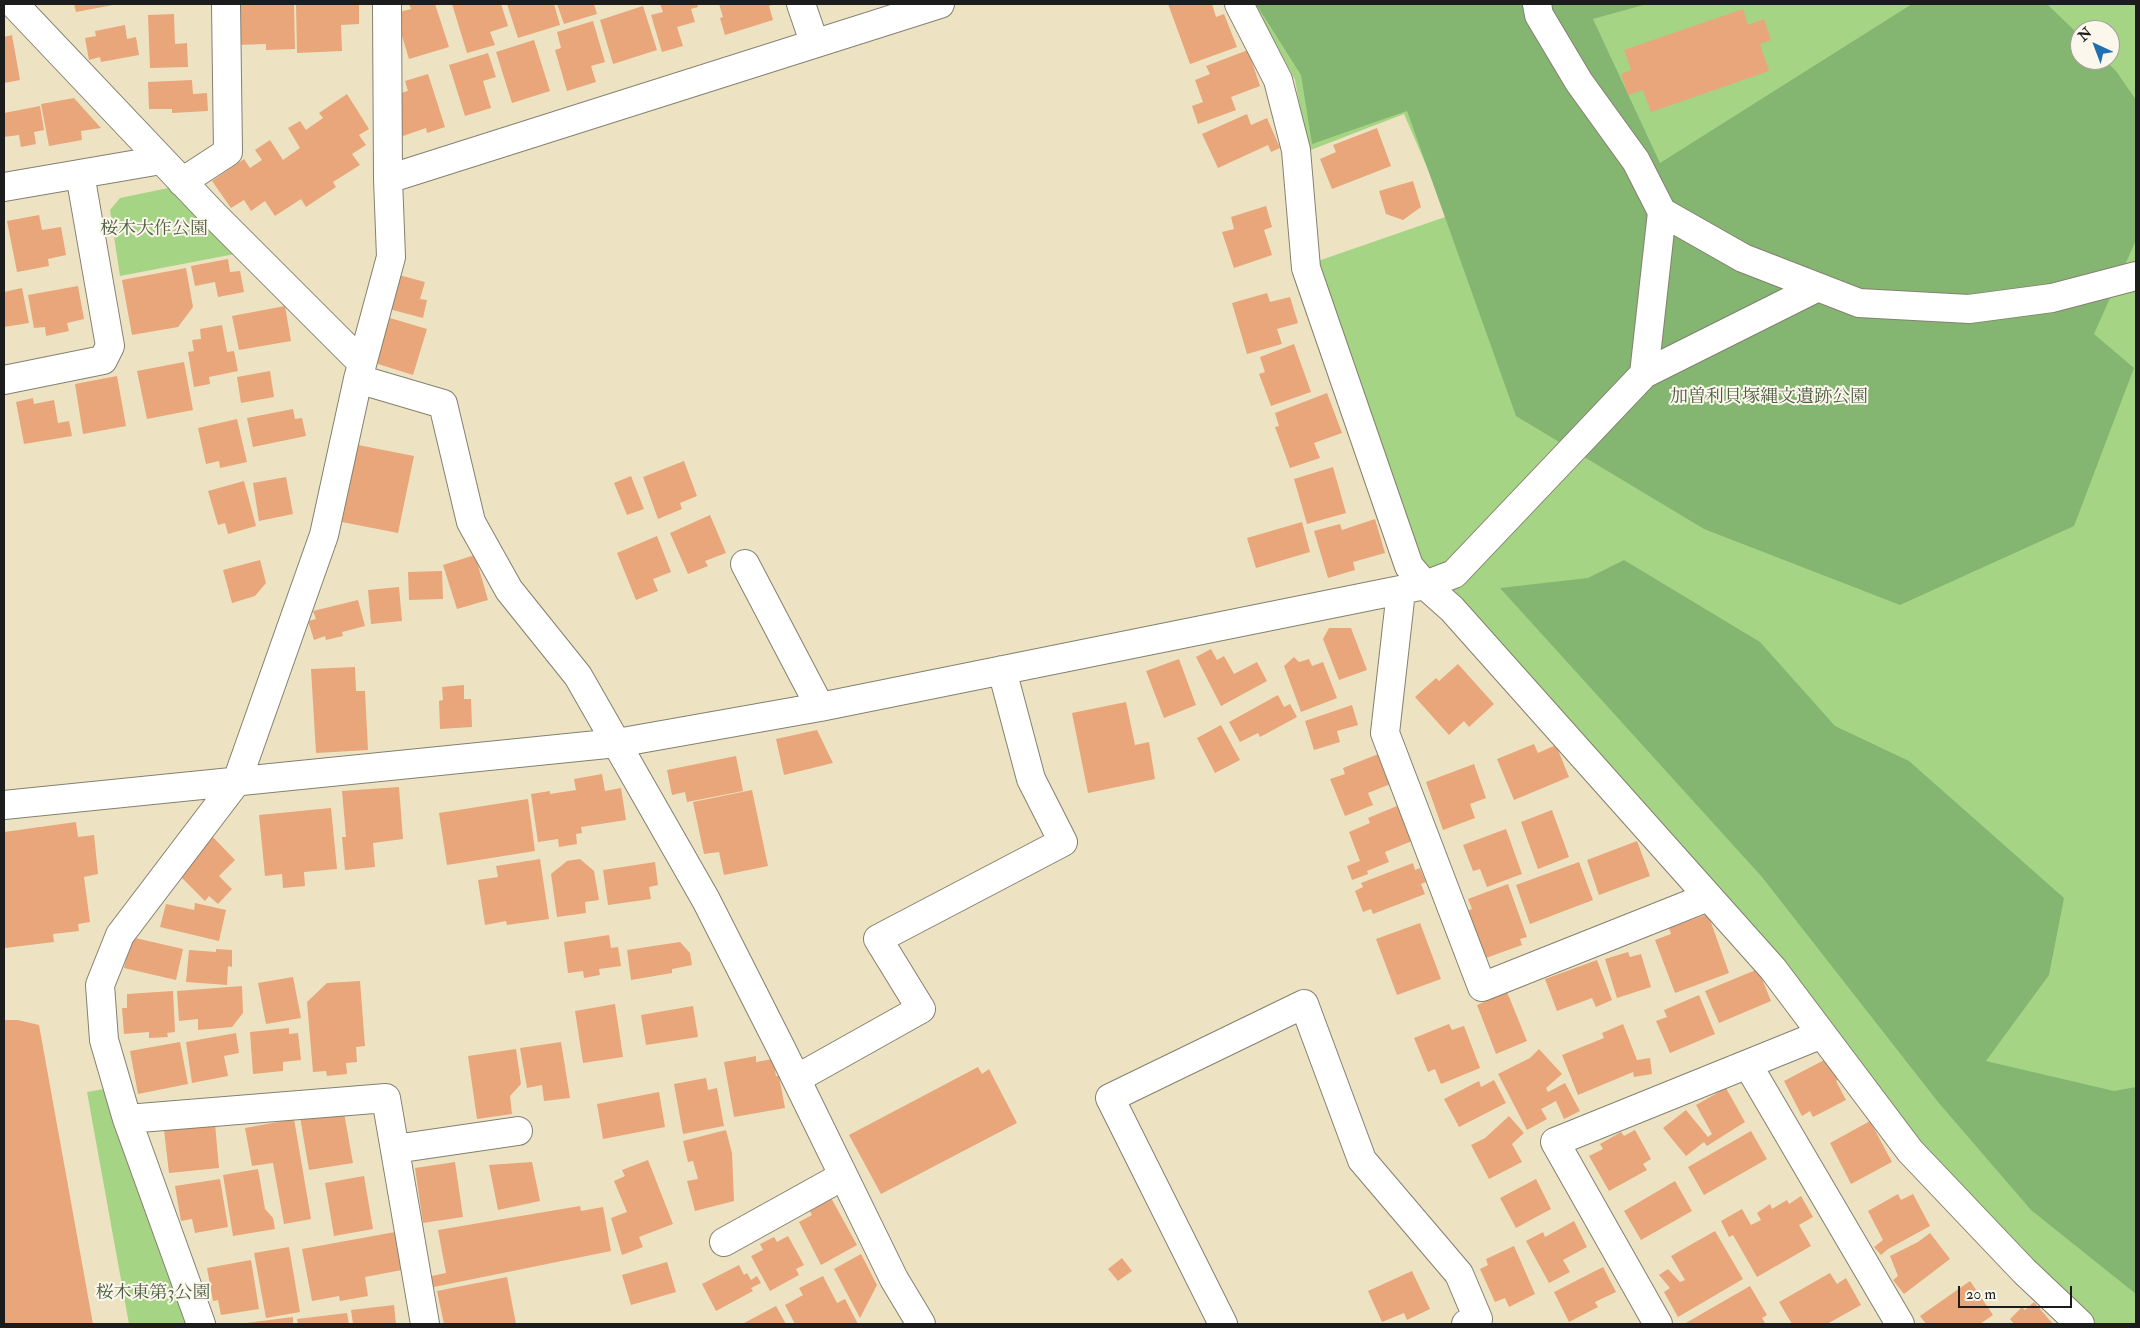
<!DOCTYPE html>
<html>
<head>
<meta charset="utf-8">
<style>
	body { margin:0 }
	#map { position:relative; width:2140px; height:1328px; overflow:hidden; background:#ede3c3; font-family:"IM FELL Double Pica",serif }
	canvas { display:block }
	.frame { position:absolute; inset:0; border:5px solid #1c1c1c; pointer-events:none }
	.north { position:absolute; left:2070px; top:20px; width:50px; height:50px; box-sizing:border-box; background:#fbf7ec; border:1px solid #a29f99; border-radius:50%; rotate:317deg; font-size:14px; font-weight:700; line-height:20px; text-align:center; color:#1c1c1c }
	.north::after { content:''; display:block; margin:auto; width:18px; height:22px; background:#1f6fb2; clip-path:polygon(50% 0,100% 100%,50% 72%,0 100%) }
	.scale { position:absolute; left:1958px; top:1286px; width:114px; height:22px; box-sizing:border-box; border:2px solid #1c1c1c; border-top:0; padding-left:6px; font-size:15px; line-height:18px; white-space:nowrap; color:#1c1c1c; -webkit-text-stroke:4px #fbf7ec; paint-order:stroke }
</style>
</head>
<body>
<div id="map">
<canvas width="2140" height="1328"></canvas>
<div class="frame"></div>
<div class="north">N</div>
<div class="scale">20 m</div>
</div>
<script>
const c = document.querySelector('canvas').getContext('2d');
c.lineJoin = 'round';
function fill(path, color) {
  c.fillStyle = color;
  c.fill(path, 'evenodd');
}
function shape(rows) {
  const path = new Path2D();
  for (const r of rows) {
    path.moveTo(r[0], r[1]);
    for (let i = 2; i < r.length; i += 2) path.lineTo(r[i], r[i + 1]);
  }
  return path;
}
function trace(path, color, width, dash) {
  c.strokeStyle = color;
  c.lineWidth = width;
  c.lineCap = dash ? 'butt' : 'round';
  c.setLineDash(dash || []);
  c.stroke(path);
}
function label(font, color, halo, rows, align = 'center') {
  c.font = font + ' "IM FELL Double Pica","Noto Serif JP",serif';
  c.lineWidth = 4;
  c.setLineDash([]);
  c.textBaseline = 'middle';
  c.strokeStyle = halo;
  c.fillStyle = color;
  for (const [text, x, y, turn = 0] of rows) {
    c.save();
    c.translate(x, y);
    c.rotate((+turn || 0) * Math.PI / 180);
    c.textAlign = isNaN(turn) ? turn : align;
    if (halo) c.strokeText(text, 0, 0);
    c.fillText(text, 0, 0);
    c.restore();
  }
}
fill(shape([
	[1255,4,2136,4,2136,1324,2095,1324,2037,1270,1928,1157,1424,565,1315,262,1448,216,1404,114,1308,151,1295,80],
	[2080,30,2110,30,2110,60,2080,60],
	[173,187,240,253,120,276,110,210,120,198],
	[109,1088,196,1324,129,1324,87,1092]
]), '#a5d584');
fill(shape([
	[1256,4,1647,4,1593,19,1660,163,1912,4,2047,4,2080,36,2080,60,2105,60,2116,71,2136,100,2136,240,2094,334,2134,368,2074,526,1900,605,1704,529,1516,416,1407,111,1312,144,1301,75],
	[1624,560,1760,642,1835,726,1909,761,2064,898,2049,975,1986,1061,2114,1091,2136,1087,2136,1294,2031,1210,1938,1102,1762,877,1500,588,1588,578]
]), '#84b672');
fill(shape([
	[74,4,113,4,113,5,76,12],
	[234,4,294,4,295,49,266,50,266,44,235,45],
	[296,4,359,4,359,24,341,25,342,51,297,53],
	[409,4,435,4,449,47,409,59,395,13,411,9],
	[452,4,501,4,508,26,490,32,495,45,467,53],
	[507,4,554,4,560,25,518,38],
	[557,4,594,4,597,14,564,24],
	[660,4,697,4,698,7,691,9,695,22,677,27,683,46,662,52,651,15,663,12],
	[719,4,775,4,769,6,773,20,725,35,720,18,723,17],
	[1168,4,1212,4,1216,17,1224,14,1237,47,1190,64],
	[643,6,657,50,613,64,600,20],
	[1743,9,1748,25,1764,19,1771,40,1760,44,1769,71,1651,112,1643,90,1628,95,1621,74,1631,70,1624,50],
	[174,14,175,44,187,43,188,67,150,68,148,15],
	[593,21,605,62,591,66,596,82,567,91,555,50,561,48,557,32],
	[125,25,127,39,136,37,139,55,101,62,100,57,89,60,85,38,96,36,95,31],
	[12,35,20,80,4,83,4,37],
	[534,40,550,91,512,103,496,52],
	[1248,50,1260,86,1231,97,1236,110,1198,124,1192,106,1203,102,1195,80,1210,74,1206,66],
	[488,53,496,77,483,81,491,108,465,116,449,65],
	[428,74,445,127,427,133,426,128,403,136,390,96,408,91,405,81],
	[192,80,193,94,207,93,208,111,172,113,172,109,149,109,148,82],
	[347,94,369,129,359,135,366,145,352,154,360,165,333,182,336,187,306,207,301,199,275,216,265,201,251,211,244,200,231,208,212,181,244,159,250,168,262,160,255,150,270,140,283,160,300,148,288,128,300,121,306,130,323,118,319,113],
	[74,98,101,128,81,131,82,140,49,146,41,104],
	[40,106,44,130,34,132,36,144,21,147,19,135,4,137,4,113],
	[1247,114,1251,125,1267,118,1280,148,1271,152,1268,145,1218,168,1202,134],
	[1377,128,1391,166,1332,189,1320,159,1336,152,1333,145],
	[1413,181,1421,207,1403,220,1386,214,1379,191],
	[1266,206,1272,227,1264,230,1272,255,1234,268,1222,232,1234,229,1231,217],
	[39,215,42,230,61,227,66,255,48,259,49,266,17,272,7,221],
	[228,259,230,272,240,271,244,292,218,297,215,282,195,286,191,266],
	[186,268,193,307,178,327,132,335,122,280],
	[399,275,425,282,420,299,427,300,423,318,389,309],
	[78,286,84,319,67,323,69,331,46,336,45,327,34,328,28,295],
	[22,288,29,323,4,327,4,292],
	[1267,293,1270,302,1290,297,1298,323,1277,329,1282,344,1247,354,1232,303],
	[285,306,291,341,239,350,232,316],
	[390,318,427,329,413,375,375,363],
	[222,325,227,352,234,351,238,371,209,377,210,384,194,387,188,352,194,351,192,340,201,339,200,329],
	[1294,344,1311,392,1271,406,1259,374,1265,372,1260,357],
	[184,362,193,410,147,419,137,371],
	[270,371,274,397,241,403,237,377],
	[117,376,126,426,83,434,75,384],
	[1327,393,1342,433,1314,443,1320,458,1290,468,1275,427,1279,426,1275,413],
	[33,398,34,404,54,400,58,423,69,421,72,436,24,444,16,402],
	[293,409,295,419,302,418,306,436,253,447,247,418],
	[237,419,247,462,220,468,219,461,206,464,198,428],
	[358,445,414,456,398,533,342,522],
	[684,461,697,496,680,503,682,509,658,519,643,477],
	[1333,467,1346,513,1307,524,1294,479],
	[631,476,644,509,627,515,614,483],
	[286,477,293,514,259,521,253,483],
	[244,481,256,526,228,534,225,523,218,525,208,491],
	[710,515,726,553,705,561,708,566,688,574,670,533],
	[1375,519,1385,553,1353,562,1355,570,1328,578,1314,531,1340,524,1342,530],
	[1302,522,1310,552,1256,568,1247,538],
	[657,536,671,572,653,579,658,591,636,600,617,553],
	[475,555,488,600,457,609,443,565],
	[260,560,266,583,255,596,232,603,223,570],
	[442,571,443,599,409,600,408,572],
	[399,587,402,621,371,624,368,590],
	[358,600,365,626,342,632,343,636,326,640,325,636,314,640,308,621,316,619,313,611],
	[1329,628,1351,628,1367,670,1339,680,1323,639],
	[1211,649,1217,660,1224,656,1234,674,1257,662,1267,681,1221,706,1196,657],
	[1294,657,1299,662,1309,659,1312,666,1323,662,1337,698,1301,712,1284,666],
	[1179,659,1196,705,1164,718,1146,671],
	[1458,664,1494,704,1469,727,1464,721,1449,735,1415,697,1436,678,1439,681],
	[355,667,356,691,365,691,368,750,316,753,311,669],
	[464,685,464,699,471,699,472,727,440,729,439,701,443,700,442,687],
	[1278,695,1284,707,1290,704,1297,717,1260,737,1258,733,1240,742,1229,722],
	[1126,702,1135,745,1149,742,1155,779,1088,793,1072,713],
	[1352,705,1358,725,1337,731,1340,742,1314,750,1305,721],
	[1221,725,1240,760,1215,773,1197,738],
	[817,730,833,763,784,775,776,739],
	[1534,744,1538,753,1556,745,1569,777,1514,800,1497,759],
	[1381,753,1393,783,1368,793,1373,805,1345,816,1330,779,1345,774,1343,768],
	[736,756,743,791,687,802,685,792,672,795,667,770],
	[1474,764,1486,798,1470,804,1475,818,1443,830,1426,782],
	[602,774,605,791,621,788,626,820,581,827,582,833,576,834,577,844,559,847,558,839,538,842,531,794,550,791,550,794,576,790,574,779],
	[399,787,403,839,373,843,375,867,345,870,342,837,346,837,342,791],
	[752,790,768,866,724,875,719,852,704,854,693,802],
	[528,799,535,851,447,865,439,813],
	[1397,806,1412,841,1385,852,1389,862,1367,871,1368,874,1352,880,1347,866,1360,861,1349,832,1370,823,1368,818],
	[331,808,337,869,304,872,305,886,283,888,282,874,265,876,259,815],
	[1552,810,1569,857,1538,869,1521,822],
	[76,822,78,837,94,835,98,874,84,877,90,922,78,924,79,931,53,934,54,942,5,948,4,832],
	[1506,829,1522,874,1487,887,1480,869,1473,871,1463,845],
	[210,834,235,860,219,876,232,889,218,904,209,896,205,901,174,870],
	[1637,841,1650,876,1599,895,1587,860],
	[540,859,549,919,507,925,506,921,485,925,478,880,498,877,496,866],
	[580,859,594,871,599,900,585,902,586,913,557,917,551,874,567,861],
	[655,862,658,885,649,887,651,899,608,905,603,870],
	[1579,862,1593,900,1530,924,1516,885],
	[1413,863,1415,870,1420,868,1426,882,1421,884,1425,894,1373,914,1371,909,1363,912,1355,891,1363,887,1361,883],
	[1508,884,1527,937,1520,939,1522,945,1483,959,1466,911,1472,909,1468,899],
	[195,903,226,910,219,941,160,927,166,904,194,910],
	[1708,914,1729,973,1675,993,1655,940,1671,934,1669,928],
	[1420,923,1441,979,1397,995,1376,939],
	[609,935,611,948,618,947,621,966,599,969,600,975,584,978,583,971,568,973,564,942],
	[131,937,183,949,176,980,124,968],
	[680,942,690,953,692,965,672,969,672,973,631,980,627,950],
	[216,949,232,950,232,967,228,966,227,985,186,982,189,950,216,952],
	[1628,952,1630,957,1641,954,1651,987,1617,998,1605,959],
	[1597,960,1612,1000,1596,1007,1592,998,1557,1011,1545,979],
	[1758,969,1771,1001,1719,1023,1705,991],
	[293,977,301,1018,266,1024,258,983],
	[360,981,365,1046,356,1047,357,1062,346,1063,347,1074,327,1076,326,1071,313,1072,307,1002,327,983],
	[242,986,243,1013,232,1027,198,1030,198,1019,179,1021,177,991],
	[173,991,175,1032,167,1033,168,1037,149,1038,149,1032,124,1034,122,1008,127,1008,127,994],
	[1507,992,1527,1041,1496,1054,1477,1005],
	[1699,995,1715,1034,1670,1053,1656,1021,1667,1017,1664,1010],
	[615,1004,623,1057,583,1063,575,1011],
	[693,1006,698,1037,646,1045,641,1015],
	[4,1020,18,1020,39,1025,93,1324,4,1324],
	[1449,1024,1452,1030,1464,1026,1480,1068,1441,1084,1435,1069,1428,1072,1414,1038],
	[1623,1024,1637,1060,1650,1058,1652,1074,1634,1077,1633,1072,1578,1095,1562,1055,1604,1038,1602,1033],
	[289,1028,289,1034,298,1033,301,1060,283,1062,283,1071,253,1074,250,1032],
	[236,1033,239,1053,224,1056,228,1076,192,1083,186,1042],
	[180,1042,188,1084,138,1094,130,1051],
	[561,1042,570,1098,544,1101,542,1085,527,1088,520,1048],
	[516,1049,521,1084,510,1096,512,1114,477,1119,468,1056],
	[1539,1049,1562,1074,1546,1088,1548,1092,1565,1083,1580,1111,1564,1119,1556,1101,1541,1109,1547,1119,1527,1130,1498,1074,1530,1058],
	[756,1056,756,1062,773,1059,776,1076,779,1076,785,1108,734,1117,724,1062],
	[1828,1058,1839,1079,1836,1081,1846,1100,1813,1117,1810,1111,1802,1116,1784,1081],
	[978,1067,982,1074,989,1069,1017,1123,881,1194,849,1135],
	[706,1078,708,1090,717,1088,724,1126,683,1134,674,1084],
	[1494,1080,1506,1103,1459,1127,1444,1099,1479,1081,1481,1087],
	[1726,1088,1745,1122,1707,1146,1704,1142,1686,1156,1663,1128,1686,1110,1708,1137,1712,1134,1696,1105],
	[659,1092,665,1127,603,1139,597,1104],
	[344,1113,353,1163,309,1170,300,1117],
	[1509,1116,1524,1133,1512,1144,1522,1162,1489,1179,1471,1145,1485,1138],
	[294,1119,311,1219,284,1224,273,1163,252,1166,245,1128],
	[1870,1121,1892,1162,1851,1184,1830,1143],
	[215,1124,219,1168,169,1173,164,1130],
	[726,1130,732,1153,734,1201,695,1211,687,1181,698,1179,693,1161,688,1162,683,1141],
	[1635,1130,1651,1159,1643,1164,1647,1170,1609,1191,1589,1156,1603,1149,1600,1144,1621,1132,1624,1136],
	[1751,1131,1767,1159,1704,1195,1688,1167],
	[648,1160,673,1224,639,1237,643,1247,622,1255,611,1218,627,1212,614,1181,625,1176,622,1170],
	[455,1162,463,1217,423,1223,415,1168],
	[532,1162,540,1201,498,1210,489,1165],
	[258,1169,265,1209,273,1218,275,1229,233,1236,223,1175],
	[364,1176,373,1229,334,1236,325,1183],
	[220,1179,228,1227,195,1233,192,1219,181,1221,175,1186],
	[1536,1179,1551,1209,1516,1228,1500,1198],
	[1675,1181,1692,1211,1641,1240,1624,1211],
	[1898,1194,1901,1200,1913,1194,1930,1226,1888,1249,1881,1255,1874,1247,1883,1240,1868,1211],
	[830,1196,857,1245,821,1265,799,1222,812,1215,808,1208],
	[1801,1196,1813,1217,1799,1225,1811,1246,1757,1277,1733,1235,1729,1237,1721,1221,1742,1209,1751,1225,1761,1220,1757,1213,1770,1204,1772,1209,1787,1200,1789,1204],
	[580,1206,581,1211,603,1207,611,1251,429,1288,427,1277,446,1273,438,1230],
	[1574,1221,1587,1247,1563,1260,1570,1272,1549,1283,1526,1241,1543,1232,1545,1237],
	[1715,1231,1743,1279,1678,1317,1664,1292,1670,1288,1659,1275,1668,1269,1680,1282,1685,1280,1671,1256],
	[395,1232,402,1270,365,1277,368,1296,340,1301,339,1296,312,1301,302,1249],
	[1930,1233,1950,1259,1904,1294,1893,1280,1898,1276,1890,1256,1918,1242],
	[788,1236,804,1265,796,1269,799,1275,770,1291,751,1256,763,1250,760,1244,774,1237,777,1242],
	[1514,1246,1535,1294,1509,1307,1505,1298,1495,1302,1480,1269,1488,1265,1486,1259],
	[289,1247,300,1312,266,1318,254,1253],
	[861,1254,877,1285,860,1318,834,1269],
	[1122,1258,1132,1271,1118,1281,1108,1269],
	[251,1260,259,1309,221,1315,218,1300,213,1301,207,1268],
	[667,1262,676,1292,631,1305,622,1275],
	[739,1265,744,1275,747,1273,751,1280,757,1276,761,1283,751,1288,753,1291,716,1311,702,1284],
	[1603,1267,1616,1292,1595,1302,1598,1307,1569,1322,1554,1292],
	[1412,1271,1430,1309,1407,1320,1404,1313,1382,1322,1368,1291],
	[1830,1273,1837,1284,1846,1278,1861,1305,1827,1324,1792,1324,1779,1302],
	[823,1276,837,1303,845,1299,858,1324,795,1324,785,1305,803,1295,799,1288],
	[507,1277,516,1324,444,1324,437,1291],
	[1970,1281,1993,1315,1980,1324,1926,1324,1920,1316],
	[1750,1286,1767,1315,1762,1318,1765,1323,1684,1324],
	[2034,1302,2053,1324,2014,1324,2010,1319,2022,1307,2025,1310],
	[394,1305,396,1324,353,1324,351,1310],
	[776,1306,786,1324,742,1324],
	[347,1313,349,1324,298,1324,297,1319],
	[293,1317,293,1324,246,1324,246,1323]
]), '#e8a67a');
const minor = shape([
	[14,4,214,215,362,363],
	[801,4,814,42],
	[1239,4,1278,80,1296,150,1306,268,1409,566,1425,585,1452,609,1773,969,1910,1151,2024,1271,2080,1324],
	[1537,4,1539,15,1579,82,1636,161,1662,212,1743,258,1859,303,1969,309,2052,298,2136,276],
	[388,179,940,4],
	[182,182,228,152,226,4],
	[4,187,161,160],
	[1644,374,1818,287],
	[358,379,443,404,471,522,509,590,578,676,706,900,782,1050,894,1279,921,1324],
	[4,380,103,360,110,346,80,174],
	[745,564,820,707],
	[1401,591,1385,733,1482,987,1708,897],
	[4,805,617,743,820,707,1425,585,1454,574,1644,374,1662,212],
	[1748,1065,1900,1324],
	[796,1079,921,1009,878,939,1063,842,1031,779,1002,670],
	[127,1119,386,1098,425,1324],
	[395,1149,518,1131],
	[724,1242,843,1176],
	[201,1324,127,1119,104,1040,100,985,120,935,237,781,324,535,358,379,391,257,388,179,387,4],
	[1223,1324,1110,1098,1304,1004,1362,1160,1459,1274,1478,1319,1466,1324],
	[1658,1324,1555,1142,1822,1034]
]);
trace(minor, '#848070', 30);
trace(minor, '#fff', 28);
label('18px', '#4c5d40', '#fbf7ec', [
	["桜木大作公園",154,230],
	["加曽利貝塚縄文遺跡公園",1769,398],
	["桜木東第3公園",153,1294]
]);
</script>
</body>
</html>
